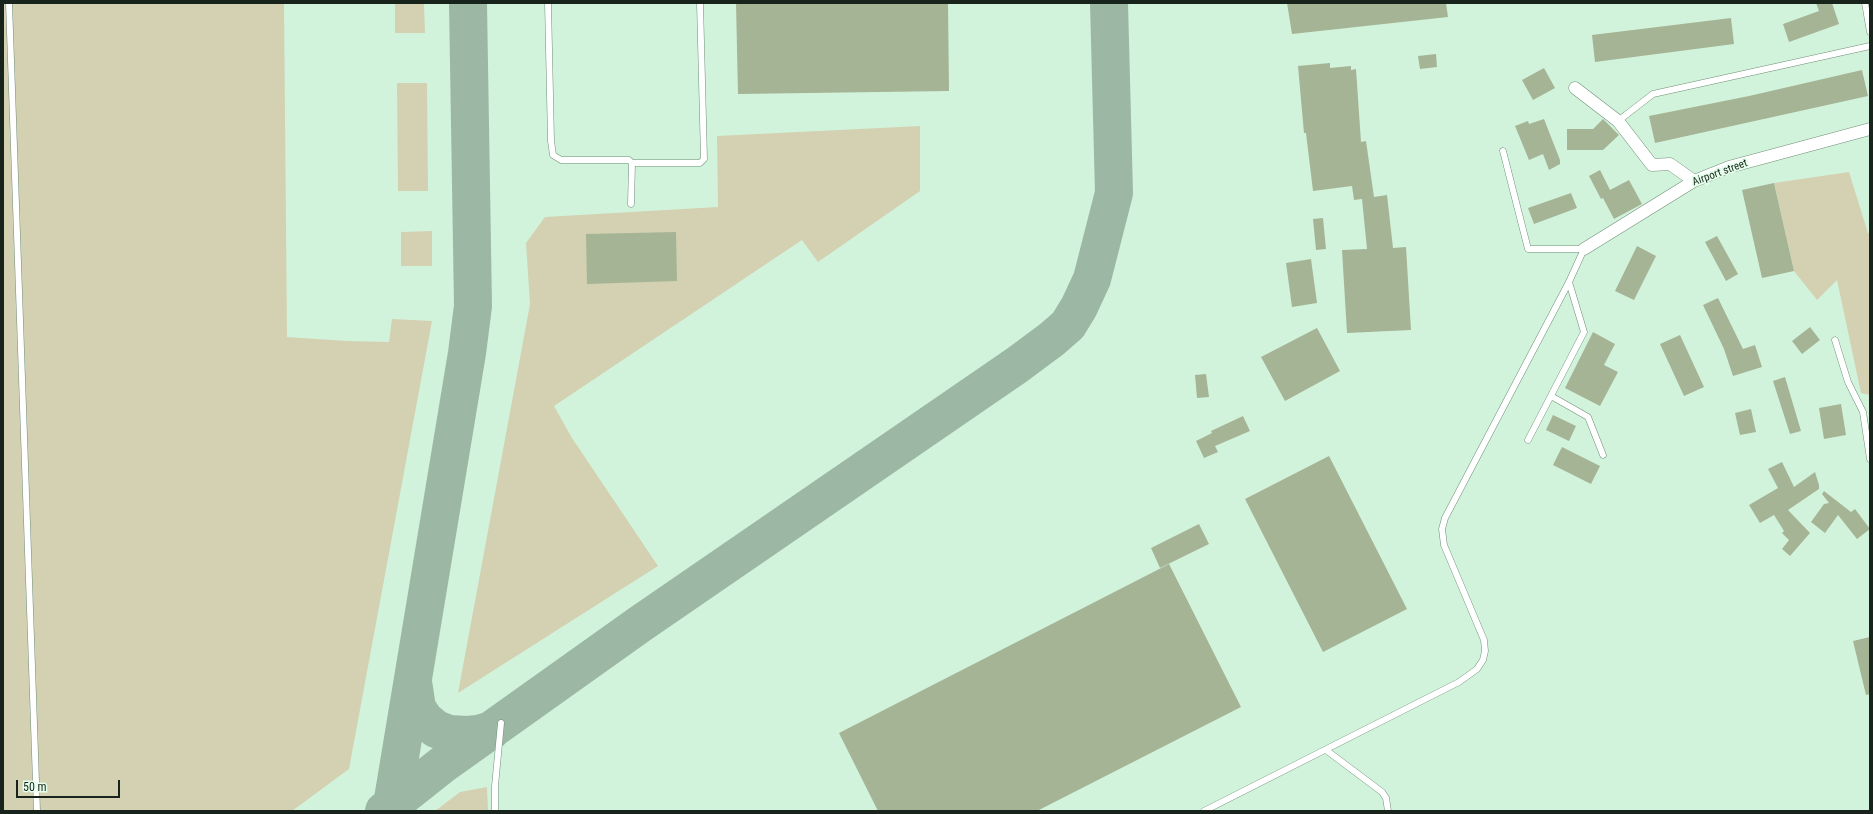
<!DOCTYPE html>
<html>
<head>
<meta charset="utf-8">
<style>
	body { margin:0 }
	#map { position:relative; width:1873px; height:814px; overflow:hidden; background:#d2f3db; font-family:"Roboto Condensed",sans-serif }
	canvas { display:block }
	.frame { position:absolute; inset:0; border:4px solid #18241b; pointer-events:none }
	.scale { position:absolute; left:16px; top:780px; width:104px; height:18px; box-sizing:border-box; border:2px solid #18241b; border-top:0; padding-left:5px; font-size:12px; line-height:14px; white-space:nowrap; color:#18241b; -webkit-text-stroke:3px #e4feeb; paint-order:stroke }
</style>
</head>
<body>
<div id="map">
<canvas width="1873" height="814"></canvas>
<div class="frame"></div>
<div class="scale">50 m</div>
</div>
<script>
const c = document.querySelector('canvas').getContext('2d');
c.lineJoin = 'round';
function fill(path, color) {
  c.fillStyle = color;
  c.fill(path, 'evenodd');
}
function shape(rows) {
  const path = new Path2D();
  for (const r of rows) {
    path.moveTo(r[0], r[1]);
    for (let i = 2; i < r.length; i += 2) path.lineTo(r[i], r[i + 1]);
  }
  return path;
}
function trace(path, color, width, dash) {
  c.strokeStyle = color;
  c.lineWidth = width;
  c.lineCap = dash ? 'butt' : 'round';
  c.setLineDash(dash || []);
  c.stroke(path);
}
function label(font, color, halo, rows, align = 'center') {
  c.font = font + ' "Roboto Condensed",sans-serif';
  c.lineWidth = 3.5;
  c.setLineDash([]);
  c.textBaseline = 'middle';
  c.strokeStyle = halo;
  c.fillStyle = color;
  for (const [text, x, y, turn = 0] of rows) {
    c.save();
    c.translate(x, y);
    c.rotate((+turn || 0) * Math.PI / 180);
    c.textAlign = isNaN(turn) ? turn : align;
    if (halo) c.strokeText(text, 0, 0);
    c.fillText(text, 0, 0);
    c.restore();
  }
}
fill(shape([
	[3,3,284,3,287,337,347,341,389,342,392,319,432,321,349,769,292,811,3,811],
	[395,3,424,3,425,33,395,33],
	[397,83,427,83,428,191,398,191],
	[920,126,920,191,818,262,802,240,554,406,572,438,658,566,458,693,530,304,526,243,545,217,718,207,717,136],
	[1849,172,1868,233,1870,234,1870,395,1861,393,1837,280,1817,300,1794,271,1774,183],
	[432,231,432,266,401,266,401,232],
	[487,787,488,811,435,811,460,792]
]), '#d3d1b2');
trace(shape([
	[413,682,417,708,425,720,436,729,449,734,467,735,478,734,492,730],
	[384,811,442,765,640,624,1017,365,1052,339,1068,325,1079,307,1092,279,1114,193,1109,3],
	[391,811,467,353,473,306,468,3]
]), '#9cb8a4', 38);
fill(shape([
	[736,3,948,3,949,91,738,94],
	[1287,3,1446,3,1448,17,1292,34],
	[1816,3,1832,3,1839,24,1789,42,1783,24,1819,11],
	[1731,18,1734,44,1595,62,1592,35],
	[1436,54,1437,67,1420,69,1418,56],
	[1330,63,1330,68,1351,66,1351,70,1356,69,1361,142,1366,141,1374,197,1387,195,1393,248,1406,247,1411,330,1347,333,1342,250,1367,249,1362,199,1354,200,1352,186,1313,191,1306,133,1304,133,1298,66],
	[1544,68,1555,88,1533,100,1522,80],
	[1862,70,1868,96,1655,143,1649,116,1749,96],
	[1544,119,1560,160,1560,164,1549,170,1543,154,1529,160,1515,126,1528,121,1529,124],
	[1603,119,1619,135,1603,150,1567,150,1567,129,1593,129],
	[1600,170,1610,190,1629,180,1642,204,1614,219,1603,198,1601,199,1589,176],
	[1774,183,1794,271,1762,278,1742,190],
	[1571,193,1577,208,1534,224,1528,208],
	[1323,218,1326,249,1316,250,1313,219],
	[676,232,677,281,587,284,586,234],
	[1717,236,1738,274,1726,281,1705,242],
	[1637,246,1656,256,1634,300,1615,291],
	[1311,259,1317,303,1292,307,1286,263],
	[1718,298,1743,349,1755,345,1762,367,1733,376,1724,349,1703,305],
	[1810,327,1820,340,1802,354,1792,341],
	[1317,328,1340,371,1285,401,1261,357],
	[1593,332,1615,344,1604,365,1618,372,1600,406,1565,388],
	[1680,335,1704,387,1684,396,1660,344],
	[1206,374,1209,397,1197,398,1195,375],
	[1785,377,1801,431,1790,434,1773,381],
	[1841,404,1846,435,1824,439,1819,408],
	[1751,409,1756,432,1740,435,1735,413],
	[1553,415,1576,426,1569,441,1546,430],
	[1243,416,1250,431,1215,446,1218,452,1204,458,1196,441,1212,433,1211,431],
	[1562,447,1600,466,1591,484,1553,465],
	[1329,456,1407,609,1323,652,1245,499],
	[1782,462,1794,487,1815,472,1819,485,1819,489,1788,510,1810,533,1790,556,1782,549,1789,540,1782,533,1784,531,1774,515,1760,523,1749,505,1778,488,1768,469],
	[1824,491,1851,512,1855,509,1870,529,1857,539,1838,515,1825,533,1811,522,1824,504,1829,503,1822,494],
	[1199,524,1209,544,1160,568,1151,548],
	[1169,564,1241,707,1037,811,878,811,839,733],
	[1870,637,1870,694,1866,695,1853,641]
]), '#a5b495');
const service = shape([
	[9,3,37,811],
	[548,3,551,141,553,155,561,160,629,160,632,163],
	[1865,3,1870,32],
	[1618,121,1653,94,1870,46],
	[631,204,632,163,700,163,704,159,700,3],
	[1835,340,1848,382,1863,412,1870,459],
	[1551,396,1588,417,1603,455],
	[1528,440,1584,332,1569,282],
	[1326,750,1382,792,1386,798,1388,811],
	[495,811,495,786,501,723],
	[1204,811,1459,682,1477,669,1483,660,1485,651,1484,640,1444,545,1442,529,1445,518,1569,282,1584,249,1528,249,1503,151]
]);
const minor = shape([
	[1575,88,1618,121,1652,165,1670,164,1694,181],
	[1584,249,1694,181,1729,167,1870,129]
]);
trace(service, '#708e78', 7);
trace(minor, '#708e78', 13);
trace(service, '#fff', 6);
trace(minor, '#fff', 12);
label('11px', '#18241b', '#e4feeb', [
	["Аirport street",1720,173,-20]
]);
</script>
</body>
</html>
